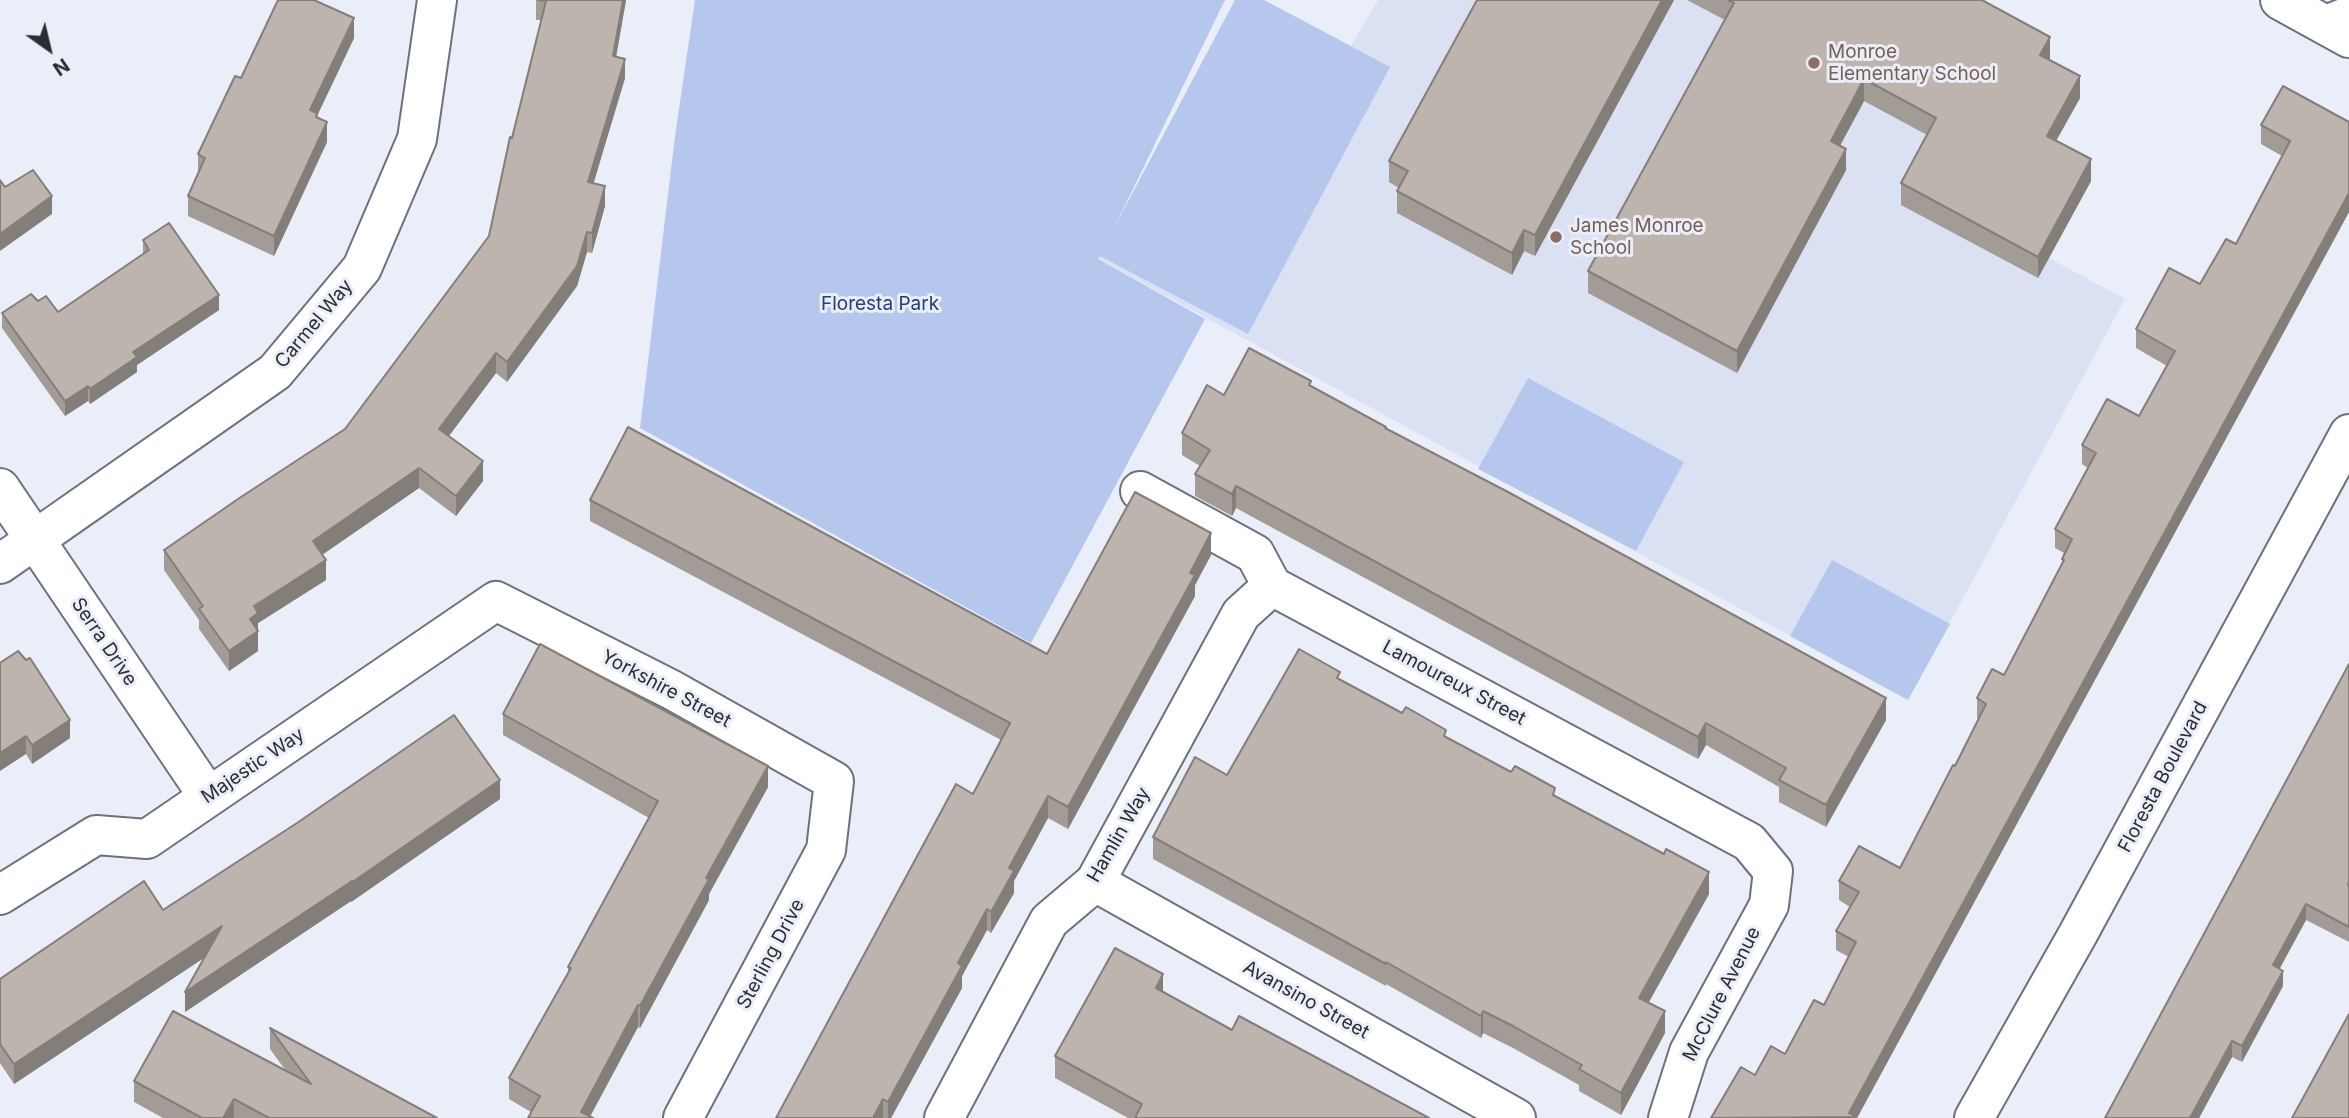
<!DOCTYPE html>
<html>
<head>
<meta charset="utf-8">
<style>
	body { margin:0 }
	#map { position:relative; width:2349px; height:1118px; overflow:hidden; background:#eaeef9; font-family:Inter,sans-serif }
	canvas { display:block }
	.north { position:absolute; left:14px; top:14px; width:70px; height:70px; -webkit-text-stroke:5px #eaeef9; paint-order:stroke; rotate:146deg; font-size:19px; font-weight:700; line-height:28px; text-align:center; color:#2b2d31 }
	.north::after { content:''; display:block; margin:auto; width:24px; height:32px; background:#2b2d31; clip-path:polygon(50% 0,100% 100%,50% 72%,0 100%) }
</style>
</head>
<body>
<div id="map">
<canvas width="2349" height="1118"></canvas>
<div class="north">N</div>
</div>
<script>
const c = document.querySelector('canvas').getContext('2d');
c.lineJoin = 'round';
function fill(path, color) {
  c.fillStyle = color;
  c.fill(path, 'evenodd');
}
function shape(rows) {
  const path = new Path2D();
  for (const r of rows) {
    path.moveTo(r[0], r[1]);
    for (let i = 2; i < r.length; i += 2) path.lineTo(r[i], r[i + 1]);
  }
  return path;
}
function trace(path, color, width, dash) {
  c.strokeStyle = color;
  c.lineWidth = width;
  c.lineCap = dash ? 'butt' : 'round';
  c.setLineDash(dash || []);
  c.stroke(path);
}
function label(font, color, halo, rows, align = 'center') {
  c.font = font + ' Inter,sans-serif';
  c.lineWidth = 6;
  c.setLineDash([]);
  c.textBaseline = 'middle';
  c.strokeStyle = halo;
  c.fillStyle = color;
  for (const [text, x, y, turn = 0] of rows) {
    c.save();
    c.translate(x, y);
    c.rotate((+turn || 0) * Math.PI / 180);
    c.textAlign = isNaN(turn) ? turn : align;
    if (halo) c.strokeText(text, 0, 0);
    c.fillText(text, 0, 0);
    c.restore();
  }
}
fill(shape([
	[1235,0,1264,0,1351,46,1378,0,1942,0,2050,59,2040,77,2080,98,2047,157,2091,181,2049,258,2125,299,1908,700,1098,259]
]), '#dae1f2');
fill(shape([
	[695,0,1225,0,1115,226,1235,0,1264,0,1390,67,1248,334,1100,256,1098,259,1205,319,1031,643,640,428,675,136],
	[1528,378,1684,462,1636,551,1478,469],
	[1832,560,1950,624,1908,700,1790,636]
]), '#b6c7ed');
const minor = shape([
	[2280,0,2349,38],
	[0,488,208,796],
	[1140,491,1255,554,1272,586,1749,842,1773,871,1769,905,1689,1052,1668,1118],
	[0,564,275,372,362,268,417,139,437,0],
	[1095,882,1516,1118],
	[0,895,96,835,147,839,496,601,672,690,834,781,826,850,683,1118],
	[944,1118,1049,921,1095,882,1241,614,1272,586]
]);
const tertiary = shape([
	[2326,25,2349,16],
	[1974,1118,2078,934,2349,434]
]);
trace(minor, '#6d717a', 42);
trace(tertiary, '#6d717a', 42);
trace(minor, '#fff', 38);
trace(tertiary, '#fff', 38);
fill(shape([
	[536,0,626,0,616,56,625,78,593,183,605,206,592,253,587,252,577,286,507,382,496,373,449,436,483,481,456,516,419,488,322,555,326,580,258,623,258,651,229,671,199,629,199,620,164,570,164,550,345,429,489,236,541,20,536,20],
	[1674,0,1535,256,1524,251,1512,275,1397,213,1397,191,1399,188,1389,182,1389,161],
	[1687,0,1982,0,2050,59,2049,60,2080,98,2056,141,2091,181,2038,278,1901,205,1901,183,1927,135,1864,101,1840,146,1846,170,1737,373,1588,293,1588,271,1725,20],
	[354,38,317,116,327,142,274,256,188,216,188,196,198,174,198,154,241,78],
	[2349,122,2349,212,1857,1118,1711,1118,1755,1075,1785,1054,1824,1005,1849,957,1836,950,1836,931,1850,907,1839,900,1839,881,1900,868,1979,719,1977,718,1977,698,2004,675,2062,565,2062,559,2064,553,2055,548,2055,529,2088,468,2082,464,2082,445,2139,416,2167,366,2136,348,2136,329,2200,284,2236,244,2282,156,2261,144,2261,125],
	[143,240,219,310,137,365,137,372,90,404,88,401,65,416,2,328,2,313,58,312,143,254],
	[1311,387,1386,429,1886,720,1826,827,1779,802,1779,787,1706,745,1698,759,1236,508,1232,516,1195,496,1195,474,1200,466,1182,455,1182,433,1224,395],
	[590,500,1047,654,1211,555,1195,585,1195,596,1068,829,1048,818,1014,881,1014,893,991,933,987,930,962,976,962,988,891,1118,776,1118,973,794,1001,740,590,521],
	[0,663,70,738,32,764,26,754],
	[2349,664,2349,942,2306,920,2279,969,2283,986,2242,1062,2232,1057,2199,1118,2105,1118],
	[1340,679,1555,796,1709,894,1648,1003,1665,1033,1621,1115,1579,1091,1579,1085,1513,1048,1483,1033,1481,1038,1386,984,1386,986,1153,859,1153,837],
	[503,714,768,787,709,894,709,900,640,1028,638,1027,590,1117,531,1112,509,1099,509,1078,568,972,568,967,649,818,503,735],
	[500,799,351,902,351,901,185,1012,205,957,14,1084,0,1063,0,979,163,910],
	[1163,991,1232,1030,1429,1118,1128,1118,1055,1078,1055,1056],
	[270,1028,437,1118,163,1118,134,1102,134,1081,286,1071,270,1049]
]), '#a39b95');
fill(shape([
	[623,0,626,0,613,75,613,56],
	[1662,0,1674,0,1535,256,1535,235],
	[354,18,354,38,317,116,317,133,310,110],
	[2050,37,2050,59,2040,76,2040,55],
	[625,59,625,78,588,202,588,182],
	[2080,76,2080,98,2047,157,2047,136],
	[1864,79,1864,101,1831,162,1831,141],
	[327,122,327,142,274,256,274,236],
	[1846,149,1846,170,1737,373,1737,351],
	[2091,159,2091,181,2038,278,2038,257],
	[605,186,605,206,592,253,592,233],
	[2349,193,2349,212,1857,1118,1849,1118,1849,1113],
	[52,196,52,214,0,251,0,234],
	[1524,230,1524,251,1512,275,1512,253],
	[587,232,587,252,577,286,507,382,507,362],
	[219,295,219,310,137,365,137,372,90,404,90,389,133,352],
	[496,353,496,373,439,449,439,429],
	[88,386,88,401,65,416,65,401],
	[483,461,483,481,456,516,456,496],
	[419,468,419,488,313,561,313,541],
	[1236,486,1236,508,1232,516,1232,494],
	[1211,533,1211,555,1195,585,1195,596,1068,829,1068,807],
	[326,560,326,580,258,623,258,651,229,671,229,651,250,619,254,606],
	[1886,698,1886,720,1826,827,1826,805],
	[70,720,70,738,32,764,32,745],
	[1706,723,1706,745,1698,759,1698,737],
	[26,736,26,754,0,771,0,753],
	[768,766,768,787,709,894,709,900,640,1028,640,1006,706,878],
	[500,780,500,799,351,902,351,901,185,1012,185,992],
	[1048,796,1048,818,1014,881,1014,893,991,933,991,912,1009,868],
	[1709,872,1709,894,1639,1020,1639,998],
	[2306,904,2306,920,2273,981,2273,965],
	[987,909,987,930,962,976,962,988,891,1118,888,1118,888,1102,958,963],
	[222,926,222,946,14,1084,14,1064],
	[2283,971,2283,986,2242,1062,2242,1046],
	[1163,974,1163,996,1156,988],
	[638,1005,638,1027,589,1118,581,1112],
	[1483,1011,1483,1033,1481,1038,1481,1016],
	[1665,1011,1665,1033,1621,1115,1621,1093],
	[2232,1041,2232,1057,2199,1118,2190,1118],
	[234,1099,234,1118,223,1118],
	[883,1099,883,1118,873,1118]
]), '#847e79');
const building = shape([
	[278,0,314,0,354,18,310,110,317,113,316,117,327,122,274,236,188,196,205,158,198,154,235,76,241,78,278,0],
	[538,0,623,0,613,56,625,59,588,182,605,186,592,233,587,232,577,266,507,362,496,353,439,429,483,461,456,496,419,468,313,541,326,560,254,606,258,613,250,619,258,631,229,651,199,609,203,606,164,550,241,497,345,429,489,236,510,137,512,138,546,1,538,0],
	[1477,0,1662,0,1535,235,1524,230,1512,253,1397,191,1408,171,1389,161,1477,0],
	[1728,0,1982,0,2050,37,2040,55,2080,76,2047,136,2091,159,2038,257,1901,183,1936,118,1864,79,1831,141,1846,149,1737,351,1588,271,1734,3,1728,0],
	[2283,86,2349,122,2349,193,1849,1113,1856,1117,1711,1118,1741,1067,1755,1075,1771,1046,1785,1054,1814,1000,1824,1005,1856,942,1836,931,1859,892,1839,881,1859,846,1900,868,1953,765,1955,766,1986,704,1977,698,1992,669,2004,675,2064,560,2062,559,2072,539,2055,529,2096,453,2082,445,2107,399,2139,416,2175,351,2136,329,2169,268,2200,284,2226,239,2236,244,2290,141,2261,125,2283,86],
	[33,170,52,196,0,234,0,180,5,187,33,170],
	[169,223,219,295,133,352,137,357,90,389,88,386,65,401,2,313,31,294,38,301,46,296,58,312,149,250,143,240,169,223],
	[1249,348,1311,381,1309,385,1386,427,1385,428,1508,492,1886,698,1826,805,1779,780,1786,768,1706,723,1698,737,1236,486,1232,494,1195,474,1210,450,1182,433,1207,385,1224,395,1249,348],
	[628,427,1047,654,1135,492,1211,533,1190,573,1195,575,1068,807,1048,796,1009,868,1014,871,991,912,987,909,958,963,962,966,888,1102,883,1099,873,1118,776,1118,956,784,973,794,1010,723,590,500,628,427],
	[540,644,768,766,706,878,709,879,640,1006,638,1005,581,1112,593,1118,528,1118,540,1096,509,1078,571,968,568,967,658,801,503,714,540,644],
	[1299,649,1340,672,1337,678,1402,713,1406,707,1446,730,1444,736,1511,772,1515,766,1555,788,1553,795,1664,854,1666,849,1709,872,1639,998,1665,1011,1621,1093,1579,1069,1582,1065,1513,1026,1483,1011,1481,1016,1386,962,1386,964,1153,837,1195,757,1227,775,1299,649],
	[18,651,26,660,30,658,70,720,32,745,26,736,0,753,0,663,18,651],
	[2349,664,2349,882,2348,885,2349,886,2349,927,2306,904,2273,965,2283,971,2242,1046,2232,1041,2190,1118,2105,1118,2349,664],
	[454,715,500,780,351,883,352,881,185,992,222,926,14,1064,0,1044,0,979,144,881,163,910,297,823,454,715],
	[1115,948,1163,974,1156,988,1232,1030,1239,1016,1429,1118,1135,1118,1142,1104,1055,1056,1115,948],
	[173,1011,311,1084,270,1028,437,1118,269,1118,234,1099,223,1118,202,1118,134,1081,173,1011],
	[2349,1014,2349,1118,2292,1118,2349,1014]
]);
fill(building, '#bdb4ad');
trace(building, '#847e79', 2);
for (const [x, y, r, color] of [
	[1814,63,7,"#8d6e63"],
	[1556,237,7,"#8d6e63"]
]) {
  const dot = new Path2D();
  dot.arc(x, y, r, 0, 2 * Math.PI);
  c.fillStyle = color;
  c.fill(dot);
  trace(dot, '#eaeef9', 2.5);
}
label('19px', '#785e54', '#eaeef9', [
	["Monroe",1828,52],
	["Elementary School",1828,74],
	["James Monroe",1570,226],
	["School",1570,248]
], 'left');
label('19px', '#233b82', '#eaeef9', [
	["Floresta Park",880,304]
]);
label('19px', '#2b2d31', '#eaeef9', [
	["Carmel Way",314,324,-50],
	["Serra Drive",104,642,56],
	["Lamoureux Street",1454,683,28],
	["Yorkshire Street",666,689,28],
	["Majestic Way",253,766,-34],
	["Floresta Boulevard",2163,777,-62],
	["Hamlin Way",1119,835,-60],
	["Sterling Drive",771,954,-62],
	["McClure Avenue",1722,994,-63],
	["Avansino Street",1306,1000,29]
]);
</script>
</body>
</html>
